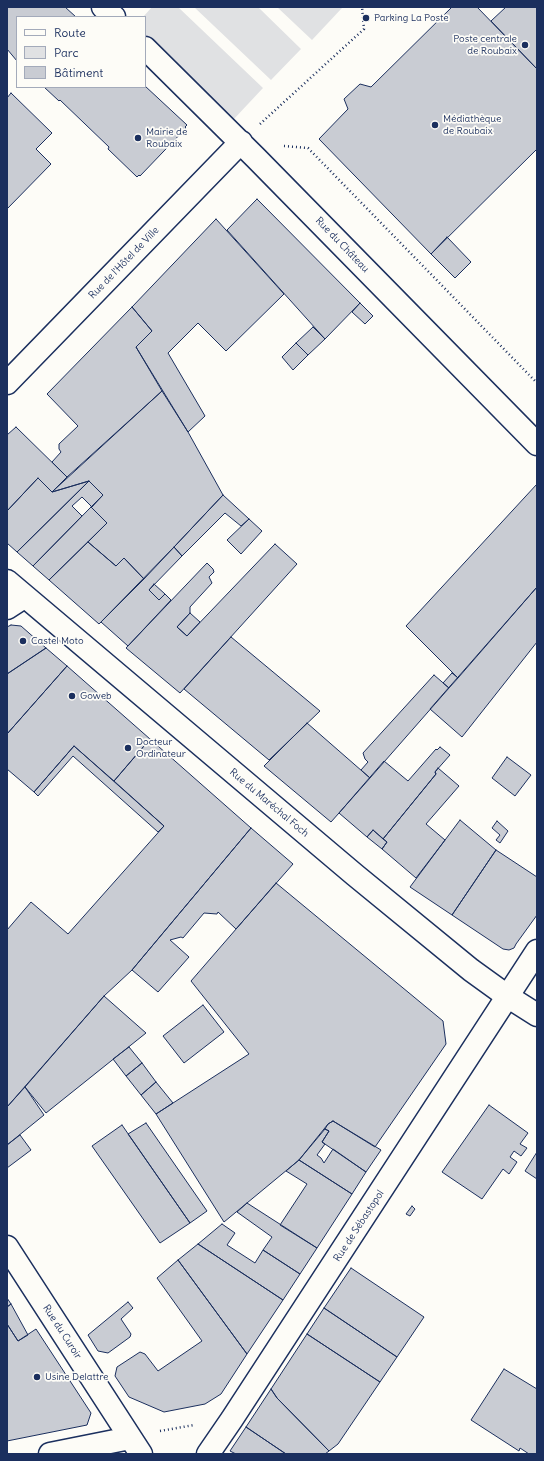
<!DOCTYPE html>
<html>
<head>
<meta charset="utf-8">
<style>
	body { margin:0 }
	#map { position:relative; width:544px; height:1461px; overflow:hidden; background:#fdfcf7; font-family:Delius,sans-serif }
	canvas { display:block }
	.frame { position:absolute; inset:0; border:8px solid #1b2f5e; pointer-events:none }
	.legend { position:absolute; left:16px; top:16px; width:130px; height:72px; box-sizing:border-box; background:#fdfcf7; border:1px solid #a3aaba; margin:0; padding:5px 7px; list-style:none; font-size:12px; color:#1b2f5e }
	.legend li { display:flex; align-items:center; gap:8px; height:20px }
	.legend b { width:20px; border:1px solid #a3aaba }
</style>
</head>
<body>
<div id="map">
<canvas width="544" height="1461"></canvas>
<div class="frame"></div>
<ul class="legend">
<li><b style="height:5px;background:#fdfcf7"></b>Route</li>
<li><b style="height:11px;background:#e0e1e3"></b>Parc</li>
<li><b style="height:11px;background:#c9ccd3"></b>Bâtiment</li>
</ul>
</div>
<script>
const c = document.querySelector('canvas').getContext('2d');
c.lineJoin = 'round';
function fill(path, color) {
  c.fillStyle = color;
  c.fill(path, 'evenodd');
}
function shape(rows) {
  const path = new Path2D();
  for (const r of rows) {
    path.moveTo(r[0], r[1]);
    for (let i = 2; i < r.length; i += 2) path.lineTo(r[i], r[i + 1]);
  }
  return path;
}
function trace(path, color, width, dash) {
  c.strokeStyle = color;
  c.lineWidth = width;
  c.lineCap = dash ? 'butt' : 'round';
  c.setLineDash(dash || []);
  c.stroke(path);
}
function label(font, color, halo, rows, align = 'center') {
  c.font = font + ' Delius,sans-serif';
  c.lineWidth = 3.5;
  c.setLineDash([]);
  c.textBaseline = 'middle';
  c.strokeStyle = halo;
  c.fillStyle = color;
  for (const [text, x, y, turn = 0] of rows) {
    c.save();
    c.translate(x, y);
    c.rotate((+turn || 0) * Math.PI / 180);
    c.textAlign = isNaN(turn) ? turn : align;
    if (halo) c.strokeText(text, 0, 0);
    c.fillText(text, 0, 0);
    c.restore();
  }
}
fill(shape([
	[152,7,178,7,263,88,233,120,145,36,145,17,143,17],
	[194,7,258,7,301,49,271,80],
	[277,7,341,7,342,8,312,40]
]), '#e0e1e3');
const building = shape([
	[7,7,65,7,76,17,17,17,17,61,7,49,7,7],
	[452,7,477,7,537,69,537,149,431,254,319,139,348,109,344,99,360,84,371,87,452,7],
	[506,7,537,7,537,69,491,21,506,7],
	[145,86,187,125,185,127,186,128,140,176,139,175,137,177,108,149,109,147,60,100,59,101,44,87,145,87,145,86],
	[11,93,52,133,36,149,51,164,7,209,7,98,11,93],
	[257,199,360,303,325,339,227,230,257,199],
	[216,219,284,294,226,351,198,323,168,353,205,416,188,432,136,347,152,331,132,307,216,219],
	[447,237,471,262,455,278,431,254,447,237],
	[360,303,373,316,365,324,352,312,360,303],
	[132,307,152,331,136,347,162,391,67,477,52,462,61,452,59,449,59,444,78,426,47,394,132,307],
	[313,327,325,339,308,355,296,343,313,327],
	[296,343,308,355,293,370,282,357,296,343],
	[162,391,188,432,223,495,144,579,124,558,116,566,88,542,107,523,91,507,103,495,89,481,52,492,162,391],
	[16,427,67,477,52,492,38,478,7,511,7,435,16,427],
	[38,478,52,492,89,481,17,552,7,543,7,511,38,478],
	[89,481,103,495,92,507,82,497,72,506,82,516,33,566,17,552,89,481],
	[537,484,537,587,458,678,406,626,537,484],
	[223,495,249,519,241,526,225,513,182,556,174,547,223,495],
	[91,507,107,523,49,580,33,566,91,507],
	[249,519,262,531,241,554,227,540,249,519],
	[88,542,116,566,124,558,144,579,99,624,49,580,88,542],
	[275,544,297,564,180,693,126,648,207,563,213,569,214,572,209,577,212,583,190,607,190,613,177,627,187,636,275,544],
	[174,547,182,556,149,590,159,600,165,594,171,600,128,646,101,622,174,547],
	[154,584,165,594,159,600,149,590,154,584],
	[537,587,537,642,462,737,430,709,537,587],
	[190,613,200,622,187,636,177,627,190,613],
	[11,625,21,626,46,648,7,674,7,627,11,625],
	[231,637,320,711,269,760,184,689,231,637],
	[46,648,67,666,7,734,7,674,46,648],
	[67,666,150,739,114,781,74,746,34,792,7,769,7,734,67,666],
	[452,673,458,678,449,688,443,683,452,673],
	[434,675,449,688,370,778,361,770,368,762,365,759,363,753,434,675],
	[307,723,370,778,331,822,264,766,307,723],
	[150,739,251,828,132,970,104,996,7,1107,7,930,31,902,68,934,164,826,114,781,150,739],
	[74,746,164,826,158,832,73,756,38,796,34,792,74,746],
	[440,747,450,755,435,772,436,774,383,839,373,830,367,837,339,813,384,761,408,781,436,749,437,750,440,747],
	[507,757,531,775,515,796,492,778,507,757],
	[438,768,459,786,426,824,445,840,416,878,382,849,387,842,383,839,436,774,435,772,438,768],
	[460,820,496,850,452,915,410,887,460,820],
	[497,821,508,831,500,843,496,840,500,835,492,828,497,821],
	[251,828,293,864,236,929,218,912,217,914,204,913,183,938,181,937,170,940,189,957,158,992,132,970,251,828],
	[373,830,387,842,382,849,367,837,373,830],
	[496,850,537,877,537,915,516,944,514,948,509,950,503,949,452,915,496,850],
	[276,883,443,1021,446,1044,375,1147,333,1121,328,1124,299,1160,224,1222,156,1114,249,1054,191,981,276,883],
	[104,996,146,1033,46,1113,25,1087,104,996],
	[203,1005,224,1032,184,1063,163,1036,203,1005],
	[129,1047,142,1063,126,1076,113,1059,129,1047],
	[142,1063,156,1082,141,1095,126,1076,142,1063],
	[156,1082,173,1103,156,1114,141,1095,156,1082],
	[25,1087,44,1115,7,1145,7,1107,25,1087],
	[489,1105,528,1133,520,1144,527,1148,521,1156,514,1151,510,1157,517,1162,509,1174,503,1169,482,1199,442,1172,489,1105],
	[333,1121,381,1150,366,1172,322,1142,329,1131,325,1129,328,1124,333,1121],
	[146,1123,207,1211,190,1223,128,1134,146,1123],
	[122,1125,190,1223,160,1243,92,1146,122,1125],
	[325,1129,329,1131,322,1142,325,1144,317,1155,321,1158,324,1163,333,1149,366,1172,352,1194,299,1160,325,1129],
	[20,1135,31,1150,7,1168,7,1145,20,1135],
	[537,1152,537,1179,525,1171,537,1152],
	[299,1160,352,1194,317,1248,280,1225,307,1184,286,1171,299,1160],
	[247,1203,317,1248,300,1274,263,1250,272,1237,237,1212,247,1203],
	[412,1206,415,1209,410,1216,406,1214,412,1206],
	[222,1224,235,1233,227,1245,255,1263,263,1250,300,1274,283,1300,198,1244,222,1224],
	[198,1244,283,1300,247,1354,178,1260,198,1244],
	[178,1260,247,1354,221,1394,205,1404,164,1412,129,1397,115,1376,117,1367,140,1352,145,1354,158,1371,202,1341,157,1278,178,1260],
	[351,1268,424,1317,397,1357,324,1308,351,1268],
	[7,1298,11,1304,7,1307,7,1298],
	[128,1302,133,1308,121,1319,131,1334,130,1337,108,1353,98,1351,88,1335,128,1302],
	[11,1304,28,1335,18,1341,7,1324,7,1307,11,1304],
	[324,1308,397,1357,380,1382,307,1334,324,1308],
	[7,1324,18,1341,36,1329,91,1413,87,1425,7,1441,7,1324],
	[307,1334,380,1382,338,1444,329,1451,277,1398,271,1389,307,1334],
	[504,1369,537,1389,537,1454,529,1454,520,1448,519,1451,471,1420,504,1369],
	[271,1389,277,1398,329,1451,325,1454,286,1454,246,1427,271,1389],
	[246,1427,286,1454,236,1454,230,1451,246,1427]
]);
fill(building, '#c9ccd3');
trace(building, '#1b2f5e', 1);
const minor = shape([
	[103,7,114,17],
	[145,48,256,158,537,444],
	[7,383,241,142],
	[7,608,24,597],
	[7,1247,141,1454],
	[50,1454,130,1438],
	[208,1454,232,1419,537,951]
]);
const major = shape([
	[7,581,355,875,471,970,507,996,537,1015]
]);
trace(minor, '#1b2f5e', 25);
trace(major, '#1b2f5e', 25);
trace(shape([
	[260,124,364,29,362,7],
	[284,146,308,148,537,383],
	[160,1431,194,1425]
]), '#1b2f5e', 2.5, [1, 3]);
trace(minor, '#fdfcf7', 22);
trace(major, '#fdfcf7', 22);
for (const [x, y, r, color] of [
	[366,18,4,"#1b2f5e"],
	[525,45,4,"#1b2f5e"],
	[435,125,4,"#1b2f5e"],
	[138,138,4,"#1b2f5e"],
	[23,641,4,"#1b2f5e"],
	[72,696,4,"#1b2f5e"],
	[128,748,4,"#1b2f5e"],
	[37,1377,4,"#1b2f5e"]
]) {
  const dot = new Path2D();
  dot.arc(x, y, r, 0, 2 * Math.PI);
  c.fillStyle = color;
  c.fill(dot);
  trace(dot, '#fdfcf7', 1.5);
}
label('10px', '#1b2f5e', '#fdfcf7', [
	["Parking La Poste",374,18],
	["Poste centrale",517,39,"right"],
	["de Roubaix",517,51,"right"],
	["Médiathèque",443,119],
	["de Roubaix",443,131],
	["Mairie de",146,132],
	["Roubaix",146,144],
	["Castel Moto",31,641],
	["Goweb",80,696],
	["Docteur",136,742],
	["Ordinateur",136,754],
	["Usine Delattre",45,1377]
], 'left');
label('10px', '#1b2f5e', '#fdfcf7', [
	["Rue du Château",342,245,46],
	["Rue de l'Hôtel de Ville",124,263,-46],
	["Rue du Maréchal Foch",269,803,40],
	["Rue de Sébastopol",359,1226,-57],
	["Rue du Curoir",62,1332,57]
]);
</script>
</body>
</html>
